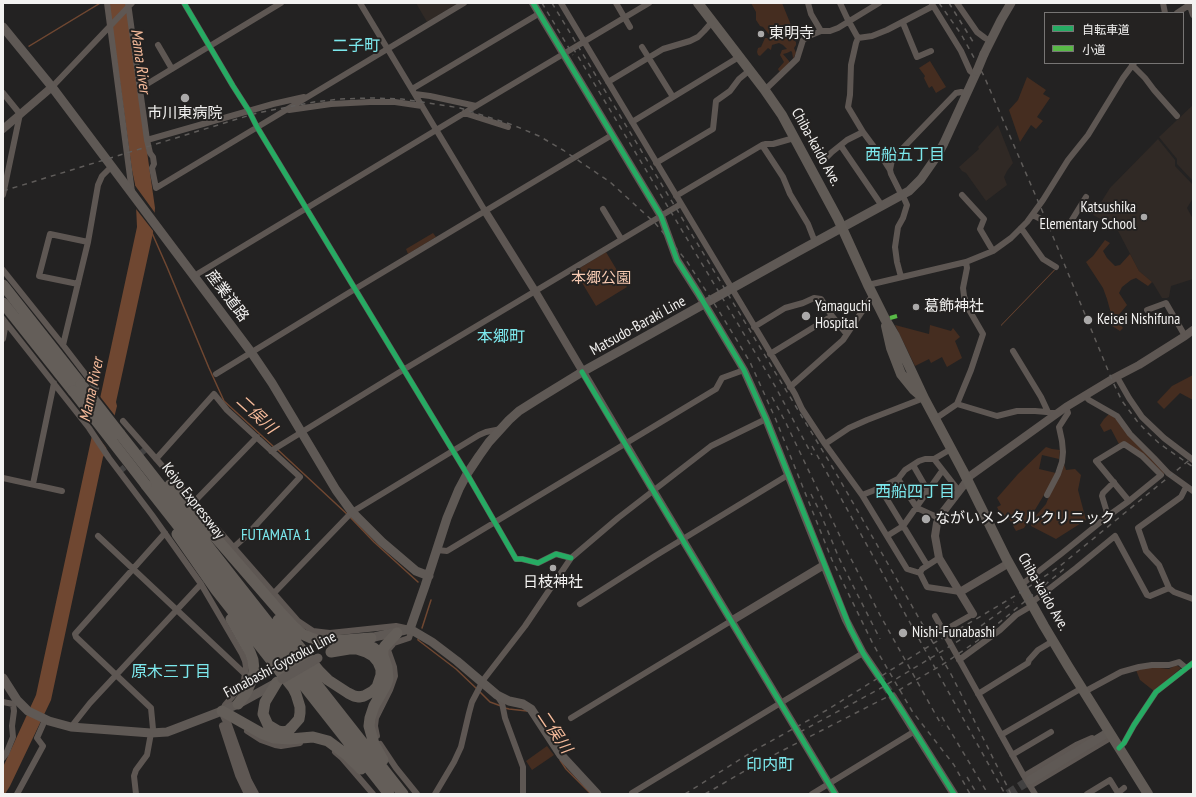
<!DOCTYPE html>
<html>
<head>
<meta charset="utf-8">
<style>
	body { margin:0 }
	#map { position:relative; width:1196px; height:797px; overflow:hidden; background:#232222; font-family:"PT Sans Narrow","Noto Sans JP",sans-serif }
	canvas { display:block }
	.frame { position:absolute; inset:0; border:4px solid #f3f2f1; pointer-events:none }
	.legend { position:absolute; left:1044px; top:12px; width:140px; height:52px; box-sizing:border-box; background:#242221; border:1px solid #777574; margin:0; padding:5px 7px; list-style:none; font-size:12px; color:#f3f2f1 }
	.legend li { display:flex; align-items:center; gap:8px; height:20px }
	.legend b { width:20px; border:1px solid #777574 }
</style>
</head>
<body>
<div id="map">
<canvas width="1196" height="797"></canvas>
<div class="frame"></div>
<ul class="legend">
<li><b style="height:5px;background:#26ab63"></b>自転車道</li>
<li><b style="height:5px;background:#58b947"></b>小道</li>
</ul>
</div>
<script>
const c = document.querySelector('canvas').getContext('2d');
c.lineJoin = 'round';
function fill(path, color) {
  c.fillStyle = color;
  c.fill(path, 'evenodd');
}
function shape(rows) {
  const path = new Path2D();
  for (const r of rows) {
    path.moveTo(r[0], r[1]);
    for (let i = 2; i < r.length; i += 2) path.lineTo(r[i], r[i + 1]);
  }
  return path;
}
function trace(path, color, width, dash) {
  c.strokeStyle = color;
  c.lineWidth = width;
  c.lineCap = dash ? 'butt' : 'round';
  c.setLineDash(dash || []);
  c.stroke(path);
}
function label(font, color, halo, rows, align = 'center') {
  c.font = font + ' "PT Sans Narrow","Noto Sans JP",sans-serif';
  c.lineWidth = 4;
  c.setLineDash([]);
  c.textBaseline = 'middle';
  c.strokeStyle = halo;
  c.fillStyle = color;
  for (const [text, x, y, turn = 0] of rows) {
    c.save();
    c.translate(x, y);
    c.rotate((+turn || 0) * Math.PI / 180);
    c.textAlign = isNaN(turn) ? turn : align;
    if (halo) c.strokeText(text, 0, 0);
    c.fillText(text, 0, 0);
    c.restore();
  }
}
fill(shape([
	[416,3,458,3,427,22],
	[1193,105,1193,181,1177,164,1177,159,1159,137],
	[998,125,1013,163,1007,171,1004,177,1007,185,986,201,966,173,962,171,959,167,979,149,978,147],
	[1158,139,1175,160,1175,166,1193,185,1193,198,1187,208,1193,219,1193,279,1171,286,1169,297,1167,298,1162,298,1153,283,1139,271,1116,227,1093,215,1110,188]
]), '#302925');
fill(shape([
	[751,3,782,3,793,30,787,34,796,42,796,45,794,48,796,53,792,61,793,58,792,52,791,51,787,53,783,54,789,61,789,63,781,72,779,71,778,69,784,62,780,55,782,50,787,49,783,45,779,43,772,45,771,50,768,48,760,56,758,55,757,52,758,48,761,47,765,38,768,38,770,39,772,38,763,27,760,26,756,20,756,12],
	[930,61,946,87,936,93,932,86,929,88,924,78,925,76,919,68],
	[1027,77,1046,90,1043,94,1050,98,1037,117,1043,121,1036,129,1031,125,1020,142,1009,110,1018,100],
	[433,233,436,237,408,254,406,249],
	[1105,240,1110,243,1103,251,1107,258,1115,266,1120,265,1130,254,1139,271,1152,282,1148,286,1136,278,1131,280,1122,287,1119,293,1127,305,1117,317,1119,323,1123,328,1120,331,1109,324,1110,318,1112,317,1107,299,1103,288,1086,262,1093,256],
	[606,252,627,287,596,306,575,271],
	[895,325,929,334,930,325,951,331,953,328,960,337,955,341,962,358,947,367,942,357,931,363,929,359,915,366],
	[1193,375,1193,400,1180,393,1164,409,1157,402,1172,386],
	[1110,413,1111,413,1165,472,1163,475,1143,454,1119,444,1111,429,1104,432,1100,425,1104,419],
	[1046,447,1052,449,1060,450,1059,459,1042,455,1039,469,1056,473,1050,485,1024,528,1016,531,1007,515,1002,517,997,507,1001,505,997,498,1018,474],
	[1063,461,1066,470,1075,469,1081,475,1078,490,1086,520,1056,539,1031,526,1033,519,1046,504],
	[1176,665,1181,668,1154,691,1140,680,1136,670,1151,667,1169,669],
	[547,746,554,755,532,770,526,761]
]), '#452d20');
fill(shape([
	[99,3,100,4,29,47,28,46],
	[109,3,126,3,155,208,153,233,116,402,117,406,105,454,103,457,51,700,10,786,5,794,3,794,3,767,36,695,137,227,135,184,132,170],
	[1054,270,1055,270,1001,326,1001,325]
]), '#6f4731');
fill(shape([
	[134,184,155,213,154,232,136,209],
	[98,394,116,417,108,450,91,428]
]), '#232222');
trace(shape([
	[152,233,167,267,209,368,224,401,274,447],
	[277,449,348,515],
	[350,517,374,542,418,582],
	[422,628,431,600],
	[418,639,418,640,456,669,477,689],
	[480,692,490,702,501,706],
	[505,708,509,709,527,711],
	[560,760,566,769,590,793]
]), '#6f4731', 1.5);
trace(shape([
	[120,471,147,448]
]), '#424141', 6, [6, 3]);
trace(shape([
	[878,675,893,697]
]), '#424141', 8, [8, 4]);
trace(shape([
	[1008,794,1030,780]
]), '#424141', 9, [9, 4.5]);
trace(shape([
	[107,3,132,192],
	[128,3,147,140,150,153,153,157,154,164,152,168,156,188,464,3],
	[184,3,233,86,249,111,257,127,467,474,516,559,522,559,538,563,556,554,571,558],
	[360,3,485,211],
	[561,3,795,394,802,409,825,444,862,495,907,569,920,573,927,587,960,592],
	[616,3,630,27],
	[808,3,811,14,821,31],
	[840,3,847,18,858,38],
	[957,3,977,32,985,38,990,41],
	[1163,3,1165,13],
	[1189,3,1193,15],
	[932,4,961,51,970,71,975,75],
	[1177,13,1192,3],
	[903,23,917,57,931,51],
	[158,45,172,69],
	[642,47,673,97],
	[1132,65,1145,78,1154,90,1177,116],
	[608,82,663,49,690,41,698,37,704,31,712,22],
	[52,87,132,3],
	[140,87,147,84,281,3],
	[412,89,535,16],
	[764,89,768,87,797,59,803,40,809,36,821,31,830,31,838,28,879,3],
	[3,93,20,114,3,195],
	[415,94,430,96,476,106],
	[289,110,331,104,370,102,395,102,422,106],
	[464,113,508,127],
	[632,122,739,57],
	[147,140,273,104,304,97],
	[762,145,783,177,790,194,808,224,815,242],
	[841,146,880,203],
	[827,157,832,152,847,140,863,132],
	[656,163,713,129,716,101,730,91,739,79,750,70],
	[890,170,883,159,863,132,848,107,850,95,851,65,856,43,858,38,872,36,887,30,933,6],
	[962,195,984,219,980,229,993,251],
	[676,196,762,145,765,144,773,144,794,138],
	[902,196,891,174,890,170,892,160,897,152,902,149,956,93,961,92,966,93],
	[603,209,620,237],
	[664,214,681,204],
	[1033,215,1054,226,1065,226,1070,223,1086,197],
	[1021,228,1043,259,1056,267],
	[3,270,63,345,96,388],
	[194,276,476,106,649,3],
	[901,277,897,262,895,247,898,227,903,218,907,205,903,196],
	[78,284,39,276,50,234,88,242],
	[868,285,966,262,993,251,1011,238,1027,222,1043,200,1068,160,1088,135,1123,78,1134,63],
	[1147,310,1166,303,1185,336],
	[3,319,89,428,109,458,152,515,201,584,242,654,245,661,246,667,244,680,239,689,225,705,222,711],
	[754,327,785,308,803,303,814,298,821,299,832,316,845,332,847,334],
	[3,339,6,323],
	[63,345,88,242,98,185,102,176,111,167],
	[1013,351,1041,397,1048,412],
	[770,354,832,316],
	[216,374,355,289,612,135],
	[1117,377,1129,398,1142,417,1164,438,1193,460],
	[790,387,843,340,873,295],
	[1085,396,1089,400,1117,416,1130,434,1154,458,1168,473,1193,491],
	[957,404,997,416,1017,411,1035,411,1058,413],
	[935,419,957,404,971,370,983,334,968,308,964,296,963,288,967,268,966,262],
	[123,421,298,621,313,631,321,632,330,633,396,626,410,629,411,632,409,638,394,643,388,650,394,667,395,676,390,690,376,718,375,726,377,736],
	[825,444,849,428,867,420,924,398],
	[271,451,403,370,661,216],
	[156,459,214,394,227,410,300,477,245,537,234,547],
	[934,459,959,491],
	[913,465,928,491],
	[3,478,62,491],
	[898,479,917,508,939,518],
	[33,484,54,383],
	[1186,487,1181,497,1138,528,1146,551,1159,565,1169,588,1174,592,1193,599],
	[880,488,927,565],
	[862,495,880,488,898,479,905,470,919,461,925,459,934,459,951,449],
	[1047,495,1058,474,1062,462,1063,452,1062,441,1059,427,1068,413,1066,407],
	[194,502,257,437],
	[1108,516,1102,496,1103,493,1114,482],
	[98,536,245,674],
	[887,536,903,526,942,471],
	[437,550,447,551,716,389,722,378,744,370],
	[920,573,922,569,939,558],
	[1021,585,1061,554,1108,516,1129,501,1096,461,1124,444,1142,456,1161,475,1129,501],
	[274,593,352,512,479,435,486,432,501,429],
	[1031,603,1076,568,1115,536,1147,595,1150,596,1169,588],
	[580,604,655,556,788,475],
	[935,616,1024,776,1035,794],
	[943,631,973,614],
	[959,660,1000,630,1016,615,1033,605],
	[1084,692,1121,672,1139,667,1152,665,1169,665,1179,662,1186,668],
	[978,694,1028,663,1029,660,1038,650,1053,641],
	[498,697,502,703,505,718,523,767,523,794],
	[3,702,13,704,16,702],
	[571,718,731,621],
	[71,727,90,703,201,584],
	[247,731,261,740,275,745,281,746,300,743],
	[1001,735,1082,688],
	[380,744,396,768,417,794],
	[1119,748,1124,743,1134,725,1156,692,1193,663],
	[335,752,342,758,373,794],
	[1012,755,1051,732],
	[3,758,6,754,13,737,12,726,14,711,13,704],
	[1024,776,1076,745,1092,738],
	[1030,786,1112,737],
	[632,793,863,653],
	[17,794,43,746,37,738,45,720],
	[136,794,134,776,136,770,147,755,151,733,153,729,151,708,76,637,75,634,165,533],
	[435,794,454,762,461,747,469,713,472,702,484,679,525,626,571,558,618,518,711,446,766,419],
	[812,794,915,731],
	[1087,794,1110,780,1118,793,1124,788]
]), '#5e5753', 6);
trace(shape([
	[533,3,661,216,677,260,698,293,744,370,766,419,846,620,863,653,878,675],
	[3,129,52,87],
	[485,211,535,291,653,490,835,794],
	[960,592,1009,563],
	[973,614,939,558,935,536,937,523,943,512,963,486,970,476,1066,407,1114,378,1139,365,1185,336,1193,330],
	[731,621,824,565],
	[893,697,954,794],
	[222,711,227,722,248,781,255,794],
	[223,726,239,775,248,794]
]), '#5e5753', 8);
trace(shape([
	[3,27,52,87,251,352,272,383,336,490,352,512,382,542,416,571,429,576],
	[984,54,1001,20,1011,3],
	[410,629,425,586,447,518,459,489,467,474,479,456,489,442,509,420,519,411,538,399,582,372,799,251,909,191,921,179,937,156,944,143,977,71],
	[365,639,410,629,432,642,457,661,497,695,509,701,523,704,531,709,561,755,597,794],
	[3,678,17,700,28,711,49,721,71,727,151,733,167,732,175,729,222,711,238,704,278,682],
	[1030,780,1109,732]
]), '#5f5955', 9);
trace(shape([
	[698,3,764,89,782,115,838,219,868,285,885,319,895,336,924,398,963,471,1006,558,1044,626,1068,666,1148,794],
	[886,326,891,348,901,374,914,390,922,397]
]), '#615b56', 10);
trace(shape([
	[3,285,81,384],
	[3,303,73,391],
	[120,434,403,794],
	[146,485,389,794],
	[170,485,281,613,294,627,302,634,311,638,321,641,331,641,371,638],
	[177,534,216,590,293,688,296,694,300,707,300,713,299,719,292,727,288,731,283,732,278,731,268,725,263,714,265,702,277,682],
	[231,619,250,652,253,660,254,670,253,677,246,693,238,704],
	[278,620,319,671,328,680,348,693,354,696,359,697,364,696,373,691,377,687,381,675,381,669,378,662,373,656,366,652,357,649,349,649,331,652],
	[357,644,367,645,374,648,383,656,387,667,388,679,386,685,374,706,370,718,369,726,374,744,383,760],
	[383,656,383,649,385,646,397,633],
	[222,711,261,733,274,738,290,739,313,737,328,741,347,755,361,769]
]), '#645e59', 11);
trace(shape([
	[542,3,573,55],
	[552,3,833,468,888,564,952,676,1011,794],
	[939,3,961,34,984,76,1047,222,1112,380,1122,401,1137,421,1148,433,1160,444,1193,467],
	[949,3,975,45],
	[573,48,775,386,812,455],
	[3,191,257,113,314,102,340,99,372,98,402,99,460,108,513,125,539,136,563,150,610,182,655,223,686,260,719,311,750,362,776,420,832,560,873,644,912,711,954,765,970,794],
	[772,397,785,421,848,553,880,615,942,726],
	[812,446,1005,794],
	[811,494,819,510,839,558,880,639],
	[942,717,988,794],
	[800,732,881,688,939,653,971,633,1014,602],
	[967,777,977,794],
	[685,794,755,750,827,710,934,643,966,625,1018,594,1060,566,1193,457],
	[705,794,762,761,887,697,945,663,977,641,1064,569]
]), '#5f5c5a', 1.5, [5, 5]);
trace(shape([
	[977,71,984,54],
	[282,679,318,658]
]), '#5f5955', 9);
trace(shape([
	[81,384,120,434],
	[73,391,146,485]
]), '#645e59', 11);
trace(shape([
	[890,318,897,316]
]), '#58b947', 4, [8, 4]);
trace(shape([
	[184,3,233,86,249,111,257,127,467,474,516,559,522,559,538,563,556,554,571,558],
	[533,3,661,216,677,260,698,293,744,370,766,419,850,628,863,653,904,714,954,794],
	[582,372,835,794],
	[1119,748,1124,743,1134,725,1156,692,1193,663]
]), '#26ab63', 5);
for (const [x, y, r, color] of [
	[761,34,4,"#aaa9a9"],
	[185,98,5,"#aaa9a9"],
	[1144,217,4,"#aaa9a9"],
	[916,307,4,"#aaa9a9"],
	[806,316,5,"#aaa9a9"],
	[1088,320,5,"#aaa9a9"],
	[926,519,5,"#aaa9a9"],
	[553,568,4,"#aaa9a9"],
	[903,633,5,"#aaa9a9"]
]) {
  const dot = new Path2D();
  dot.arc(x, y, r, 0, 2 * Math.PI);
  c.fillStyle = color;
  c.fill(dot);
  trace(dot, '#242221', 1.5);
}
label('15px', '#f3f2f1', '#242221', [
	["東明寺",769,34],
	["市川東病院",185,114,"center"],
	["Katsushika",1136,208,"right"],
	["Elementary School",1136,225,"right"],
	["Yamaguchi",815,307],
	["Hospital",815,324],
	["葛飾神社",924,307],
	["Keisei Nishifuna",1097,320],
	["ながいメンタルクリニック",935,519],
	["日枝神社",553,583,"center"],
	["Nishi-Funabashi",912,633]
], 'left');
label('15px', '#f3f2f1', '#242221', [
	["Chiba-kaido Ave.",816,147,61],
	["産業道路",227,296,53],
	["Matsudo-Baraki Line",638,326,-29],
	["Keiyo Expressway",193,501,52],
	["Chiba-kaido Ave.",1043,592,60],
	["Funabashi-Gyotoku Line",280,665,-28]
]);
label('15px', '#f7cab2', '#242221', [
	["本郷公園",601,279]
]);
label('16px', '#7ce8ed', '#242221', [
	["二子町",356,46],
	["西船五丁目",905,155],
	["本郷町",501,337],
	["西船四丁目",915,492],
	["FUTAMATA 1",276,535],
	["原木三丁目",171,672],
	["印内町",770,765]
]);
label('italic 16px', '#f6bb9b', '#242221', [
	["Mama River",140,61,82],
	["Mama River",92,390,-78],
	["二俣川",256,415,43],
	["二俣川",554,732,56]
]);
</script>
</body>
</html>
